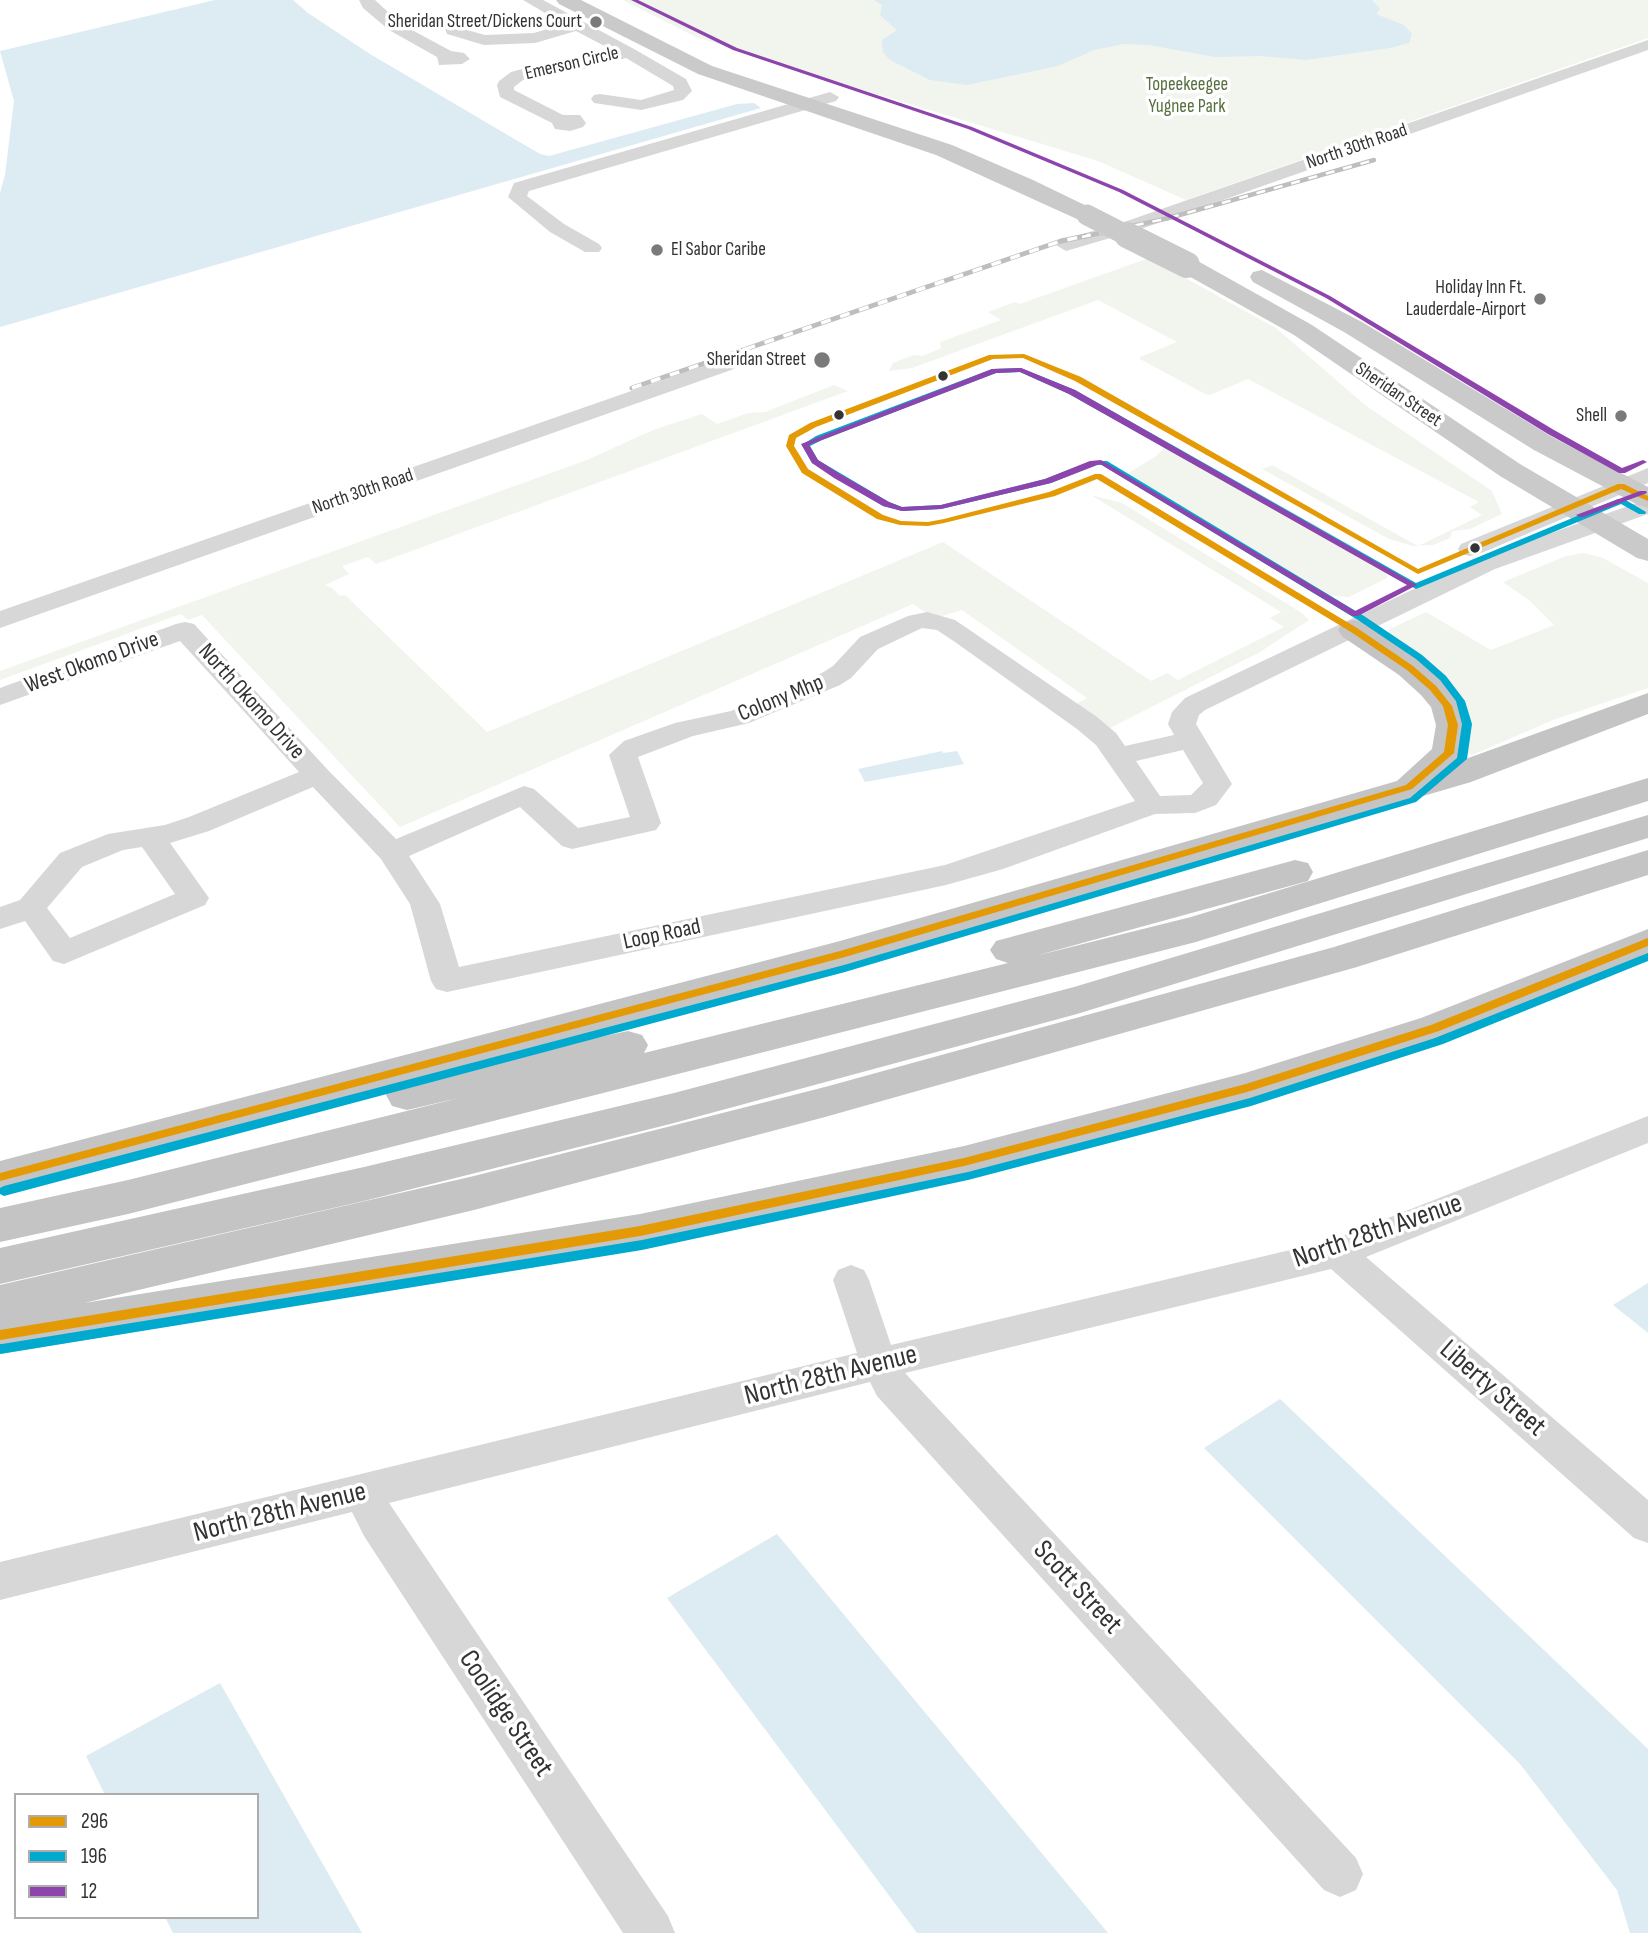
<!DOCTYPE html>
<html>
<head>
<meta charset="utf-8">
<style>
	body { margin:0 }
	#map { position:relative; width:1648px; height:1933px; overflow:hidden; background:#fff; font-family:"Sofia Sans Condensed",sans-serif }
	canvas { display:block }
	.legend { position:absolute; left:14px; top:1793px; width:245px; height:126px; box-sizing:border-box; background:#fff; border:2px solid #adadad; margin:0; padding:9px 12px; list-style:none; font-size:21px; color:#333 }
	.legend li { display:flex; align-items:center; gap:14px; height:35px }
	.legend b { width:35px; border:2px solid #adadad }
</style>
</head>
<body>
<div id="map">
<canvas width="1648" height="1933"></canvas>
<ul class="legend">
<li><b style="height:9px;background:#e39a05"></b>296</li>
<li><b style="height:9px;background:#00a9ce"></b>196</li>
<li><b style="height:9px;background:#8e44ad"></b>12</li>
</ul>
</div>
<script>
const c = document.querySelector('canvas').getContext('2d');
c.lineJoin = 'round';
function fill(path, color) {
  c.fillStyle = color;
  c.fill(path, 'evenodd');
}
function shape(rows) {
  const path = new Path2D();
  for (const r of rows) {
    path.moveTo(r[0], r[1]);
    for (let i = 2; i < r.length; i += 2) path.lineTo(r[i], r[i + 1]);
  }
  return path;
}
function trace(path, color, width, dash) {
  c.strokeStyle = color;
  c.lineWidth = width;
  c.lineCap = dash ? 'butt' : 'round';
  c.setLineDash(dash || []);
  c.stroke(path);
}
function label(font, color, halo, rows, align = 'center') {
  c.font = font + ' "Sofia Sans Condensed",sans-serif';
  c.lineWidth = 7;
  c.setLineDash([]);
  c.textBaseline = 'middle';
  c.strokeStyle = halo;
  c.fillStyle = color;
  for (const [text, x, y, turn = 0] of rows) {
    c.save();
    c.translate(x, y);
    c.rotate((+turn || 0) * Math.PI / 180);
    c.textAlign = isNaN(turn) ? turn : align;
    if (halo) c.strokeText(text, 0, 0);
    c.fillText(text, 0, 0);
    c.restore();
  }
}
fill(shape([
	[623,0,1648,0,1648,38,1186,200,1098,161,830,80,696,37],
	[1149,258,1276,328,1365,405,1492,491,1502,514,1470,529,1452,531,1450,538,1433,545,1413,546,1389,539,1262,469,1272,465,1418,546,1482,515,1470,507,1479,502,1248,379,1210,395,1205,394,1140,359,1140,357,1177,342,1098,300,912,368,889,371,893,363,914,355,922,356,937,350,941,348,940,342,1001,320,988,312,1015,302,1020,304],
	[834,385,848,391,376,564,368,557,342,566,349,574,325,585,332,588,340,596,345,595,487,732,943,542,1151,681,1167,673,1178,680,1284,627,1270,618,1281,612,1091,495,1122,503,1302,613,1309,620,1260,652,1110,728,1076,704,1087,698,962,610,939,617,929,615,913,604,400,827,202,615,188,620,181,614,0,680,0,671,587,460,653,430,702,414,717,424,748,413,765,412],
	[1170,443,1360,550,1357,552,1386,570,1387,578,1349,597,1321,595,1123,476,1155,457],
	[1584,553,1603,558,1648,583,1648,688,1553,720,1472,755,1468,753,1381,638,1387,637,1390,629,1426,612,1491,650,1554,625,1530,601,1503,582,1566,556]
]), '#f1f5ed');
fill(shape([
	[215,0,293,0,308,13,370,54,540,154,549,156,737,104,754,103,761,108,0,327,0,193,5,175,14,101,0,51],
	[874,0,1372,0,1380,9,1376,14,1404,25,1412,34,1409,43,1390,48,1306,60,1261,56,1215,57,1149,45,1124,44,1094,50,1058,66,967,85,930,80,890,60,883,52,882,40,897,30,880,15,882,5],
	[942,751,943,753,957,751,964,764,865,782,858,769],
	[1648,1283,1648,1333,1613,1305],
	[1280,1399,1648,1749,1648,1933,1630,1933,1617,1890,1520,1764,1204,1448],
	[777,1534,1108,1933,917,1933,667,1598],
	[220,1683,362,1933,173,1933,165,1917,257,1917,257,1795,105,1795,86,1756]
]), '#ddebf3');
fill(shape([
	[359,0,375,0,401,24,451,51,464,53,470,59,462,64,439,65,437,57,389,30,363,8,359,0],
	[523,0,543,0,634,49,686,79,692,91,683,100,641,110,594,103,591,99,594,95,600,94,641,100,674,90,673,86,626,58,584,69,544,74,523,80,514,87,514,90,563,115,580,115,586,123,583,127,570,131,555,129,552,123,500,97,497,85,499,81,511,72,537,65,583,59,614,51,576,31,535,43,484,45,447,34,441,18,443,15,455,15,460,28,485,35,534,33,564,24,523,0],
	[1648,40,1648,50,1141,229,1066,251,1056,245,1059,241,1127,221,1648,40],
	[830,92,839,97,836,101,529,191,527,196,564,224,599,244,602,248,599,252,585,252,550,232,508,197,514,183,830,92],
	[726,358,734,359,737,364,734,369,0,628,0,611,726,358],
	[1648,468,1648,483,1479,554,1470,556,1461,554,1458,549,1461,544,1648,468],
	[1648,499,1648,514,1495,569,1205,710,1199,715,1196,724,1232,784,1216,805,1195,813,1155,814,1003,869,946,885,447,992,436,989,431,981,410,904,381,859,313,787,209,831,170,843,209,898,205,905,64,964,53,961,25,921,0,929,0,907,20,900,60,853,108,834,165,825,189,817,299,772,180,641,0,705,0,688,176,624,185,622,194,624,327,769,396,839,524,786,534,789,578,828,630,817,609,755,624,741,675,723,731,711,822,673,833,666,860,637,908,616,927,612,955,620,1097,717,1116,733,1125,746,1174,735,1168,724,1172,712,1185,698,1477,559,1648,499],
	[922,628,937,630,955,642,1077,729,1096,745,1135,801,945,865,459,967,440,904,409,856,520,807,562,846,572,849,656,830,661,823,638,757,693,736,749,723,840,685,851,678,878,649,922,628],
	[1183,750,1203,783,1191,795,1160,796,1136,761,1183,750],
	[142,847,175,894,70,938,47,908,82,867,123,850,142,847],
	[1648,1116,1648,1143,1366,1257,1648,1500,1648,1543,1634,1538,1331,1269,905,1373,1356,1858,1363,1874,1356,1890,1340,1897,1324,1890,877,1396,870,1382,389,1503,668,1916,675,1933,623,1933,364,1536,352,1512,0,1600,0,1562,857,1353,833,1280,838,1270,851,1265,864,1270,869,1280,891,1345,1332,1240,1648,1116]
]), '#d7d7d7');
fill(shape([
	[556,0,581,0,712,66,952,145,1033,180,1095,210,1099,215,1095,220,1087,222,1079,220,936,155,698,74,559,4,556,0],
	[1187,258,1196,260,1312,325,1520,464,1648,539,1648,561,1637,558,1500,476,1294,335,1178,270,1175,265,1178,260,1187,258],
	[1262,270,1362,322,1554,438,1648,487,1648,508,1638,505,1534,450,1344,332,1253,282,1250,277,1253,272,1262,270]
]), '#cacaca');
fill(shape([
	[1354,620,1365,623,1421,661,1445,681,1459,699,1470,725,1466,753,1460,761,1648,693,1648,714,1471,782,841,967,498,1059,628,1031,642,1035,648,1045,644,1053,1008,963,996,959,990,950,996,941,1295,860,1308,863,1313,872,1308,881,1035,956,1191,917,1648,778,1648,801,1196,942,128,1214,0,1242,0,1208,128,1180,463,1097,407,1110,392,1106,386,1095,390,1089,0,1193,0,1161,840,941,1397,781,1432,749,1436,725,1431,707,1421,695,1399,675,1343,637,1338,630,1343,623,1354,620],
	[1648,815,1648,838,1077,1014,674,1123,364,1201,0,1284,0,1248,364,1167,674,1093,1074,987,1648,815],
	[1648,850,1648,875,1357,967,825,1117,474,1210,84,1303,640,1214,964,1146,1245,1073,1421,1018,1648,929,1648,957,1449,1038,1247,1103,964,1178,640,1248,0,1354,0,1285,474,1176,825,1087,1334,947,1648,850]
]), '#c4c4c4');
const railFar1 = shape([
	[1082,237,1169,218,1374,160]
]);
const rail = shape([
	[632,388,1061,241,1090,235]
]);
trace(railFar1, '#bebebe', 4.5);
trace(rail, '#bebebe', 5);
trace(railFar1, '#fff', 2.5, [9]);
trace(rail, '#fff', 3.5, [10]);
trace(shape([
	[1087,215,1130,237]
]), '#cacaca', 21);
trace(shape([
	[1127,235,1187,265]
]), '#cacaca', 26);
fill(shape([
	[1024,354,1081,377,1418,569,1618,484,1624,484,1648,496,1648,501,1621,489,1418,574,1075,381,1023,358,993,359,816,427,796,438,794,446,808,469,883,515,901,521,928,522,944,519,1049,492,1095,474,1101,474,1357,628,1413,666,1436,686,1452,706,1458,725,1454,753,1412,789,845,957,0,1181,0,1173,840,951,1406,785,1444,752,1448,725,1443,706,1430,690,1407,670,1351,632,1097,479,1055,496,944,523,928,526,900,525,877,519,802,473,786,446,789,435,810,423,989,355,1024,354],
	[1648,938,1648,946,1439,1031,1247,1092,964,1166,640,1236,0,1340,0,1330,640,1226,964,1158,1246,1084,1431,1025,1648,938]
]), '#e39a05');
fill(shape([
	[1021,368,1075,390,1416,583,1618,499,1624,499,1646,512,1645,514,1639,514,1621,504,1416,589,1069,394,1020,372,996,373,822,440,810,446,818,460,889,502,902,507,941,505,1045,479,1091,461,1107,461,1364,616,1422,655,1446,676,1465,701,1472,724,1467,759,1416,802,845,972,4,1196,0,1194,0,1188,4,1186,844,965,1410,798,1457,758,1462,724,1456,701,1440,680,1416,659,1358,620,1102,465,1095,465,1051,483,941,509,902,511,883,506,812,463,802,445,816,436,992,369,1021,368],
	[1648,953,1648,961,1443,1044,1251,1106,968,1180,642,1250,0,1354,0,1344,2,1344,642,1240,968,1172,1250,1098,1435,1038,1648,953]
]), '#00a9ce');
fill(shape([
	[631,0,638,0,737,48,972,127,1123,190,1330,296,1554,430,1622,468,1643,460,1647,462,1625,473,1619,473,1548,434,1326,298,1119,192,968,129,733,50,631,0],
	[1021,368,1075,390,1417,585,1358,616,1352,616,1100,464,1051,483,941,509,902,511,883,506,834,478,812,463,801,444,992,369,1021,368],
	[1020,372,1069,394,1407,585,1355,611,1101,460,1090,461,1045,479,941,505,902,507,889,502,840,474,818,460,809,445,996,373,1020,372],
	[1640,491,1646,491,1647,493,1583,517,1580,517,1576,515,1640,491]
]), '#8e44ad');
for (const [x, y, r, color] of [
	[596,22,7,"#7a7a7a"],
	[657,250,7,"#7a7a7a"],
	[1540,299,7,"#7a7a7a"],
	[822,360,9,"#7a7a7a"],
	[943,376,6,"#333"],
	[839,415,6,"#333"],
	[1621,416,7,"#7a7a7a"],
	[1475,548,6,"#333"]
]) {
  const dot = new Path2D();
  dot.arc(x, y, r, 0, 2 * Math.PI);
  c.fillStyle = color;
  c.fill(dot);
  trace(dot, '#fff', 2.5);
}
label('19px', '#333', '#fff', [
	["Sheridan Street/Dickens Court",582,22],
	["El Sabor Caribe",671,250,"left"],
	["Holiday Inn Ft.",1526,288],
	["Lauderdale-Airport",1526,310],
	["Sheridan Street",806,360],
	["Shell",1607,416]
], 'right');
label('19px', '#333', '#fff', [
	["Emerson Circle",572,64,-13],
	["North 30th Road",1357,147,-19],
	["Sheridan Street",1398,395,34],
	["North 30th Road",363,492,-19]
]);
label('19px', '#56703f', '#fff', [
	["Topeekeegee",1187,85],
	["Yugnee Park",1187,107]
]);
label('23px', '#333', '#fff', [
	["West Okomo Drive",92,663,-20],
	["Colony Mhp",781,699,-22],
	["North Okomo Drive",251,702,48],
	["Loop Road",662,935,-12]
]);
label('28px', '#333', '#fff', [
	["North 28th Avenue",1378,1232,-19],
	["North 28th Avenue",831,1376,-14],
	["Liberty Street",1492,1389,41],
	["North 28th Avenue",280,1513,-14],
	["Scott Street",1077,1588,47],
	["Coolidge Street",505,1714,56]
]);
</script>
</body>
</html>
